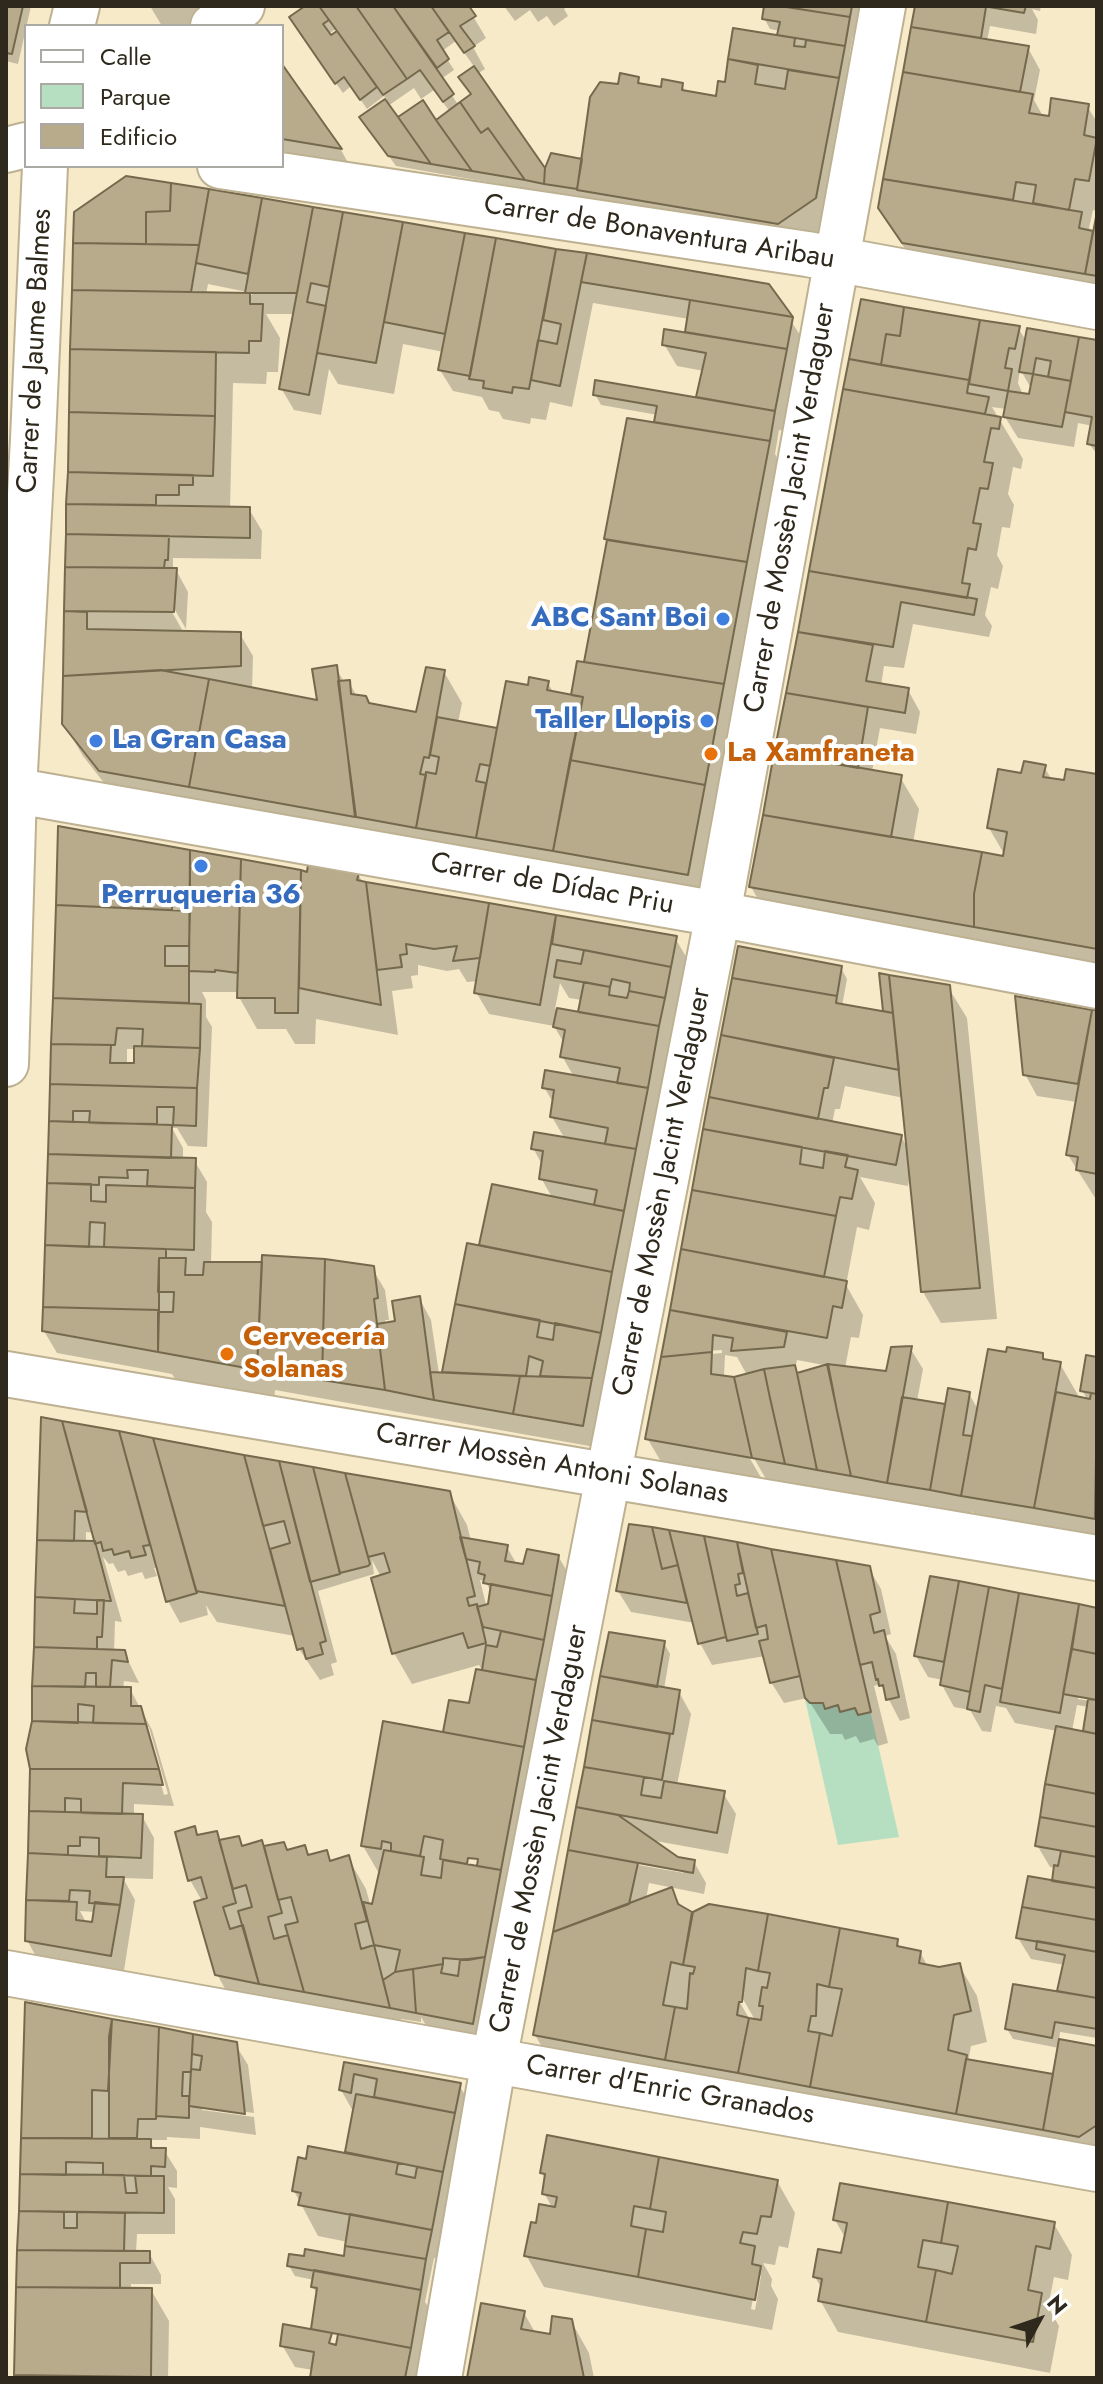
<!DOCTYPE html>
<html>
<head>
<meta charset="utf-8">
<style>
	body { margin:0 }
	#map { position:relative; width:1103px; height:2384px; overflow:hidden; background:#f7eac9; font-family:Jost,sans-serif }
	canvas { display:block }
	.frame { position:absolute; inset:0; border:8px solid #2e291c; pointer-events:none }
	.legend { position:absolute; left:24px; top:24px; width:260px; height:144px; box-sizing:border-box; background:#fff; border:2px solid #aba9a4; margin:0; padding:10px 14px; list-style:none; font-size:24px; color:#2e291c }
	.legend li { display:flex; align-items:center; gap:16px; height:40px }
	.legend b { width:40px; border:2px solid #aba9a4 }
	.north { position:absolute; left:999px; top:2280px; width:80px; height:80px; -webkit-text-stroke:6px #fff; paint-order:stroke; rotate:50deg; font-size:22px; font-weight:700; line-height:32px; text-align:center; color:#2e291c }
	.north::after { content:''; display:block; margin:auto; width:28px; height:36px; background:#2e291c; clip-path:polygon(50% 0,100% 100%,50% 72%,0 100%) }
</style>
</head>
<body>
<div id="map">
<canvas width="1103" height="2384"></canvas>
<div class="frame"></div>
<ul class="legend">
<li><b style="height:10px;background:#fff"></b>Calle</li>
<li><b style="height:22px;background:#b6dfc2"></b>Parque</li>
<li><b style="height:22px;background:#b7ab8c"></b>Edificio</li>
</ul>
<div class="north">N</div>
</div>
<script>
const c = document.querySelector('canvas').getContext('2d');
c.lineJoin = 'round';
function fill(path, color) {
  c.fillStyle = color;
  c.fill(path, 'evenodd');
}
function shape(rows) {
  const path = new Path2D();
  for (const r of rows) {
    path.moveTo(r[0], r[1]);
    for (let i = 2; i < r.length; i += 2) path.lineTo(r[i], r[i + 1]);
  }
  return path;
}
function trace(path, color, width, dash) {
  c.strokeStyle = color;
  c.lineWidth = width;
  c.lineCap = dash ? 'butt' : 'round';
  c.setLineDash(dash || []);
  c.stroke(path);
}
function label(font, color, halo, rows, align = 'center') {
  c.font = font + ' Jost,sans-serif';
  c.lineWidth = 8;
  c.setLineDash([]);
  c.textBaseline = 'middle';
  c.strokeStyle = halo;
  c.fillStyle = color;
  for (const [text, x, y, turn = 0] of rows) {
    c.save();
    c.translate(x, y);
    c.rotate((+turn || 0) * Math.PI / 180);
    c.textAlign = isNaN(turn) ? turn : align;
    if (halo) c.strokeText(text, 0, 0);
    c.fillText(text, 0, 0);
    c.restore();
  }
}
fill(shape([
	[771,1549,836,1560,899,1837,838,1845]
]), '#b6dfc2');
fill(shape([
	[6,6,31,6,18,64,6,61],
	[150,6,233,6,204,26,162,26],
	[308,6,467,6,486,38,473,47,485,69,477,74,545,172,583,161,619,86,638,79,642,86,663,89,682,85,686,93,717,98,726,85,735,30,779,38,780,31,770,29,764,18,766,6,867,6,861,38,853,36,849,58,856,70,838,238,584,199,396,166,362,118,387,100,384,96,367,109,351,86,343,93,297,28],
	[336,29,338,32,331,38,328,34],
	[456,41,475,68,473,96,459,106,441,79,454,70,442,51],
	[414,88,421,99,434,90,450,112,436,122,397,120,388,106],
	[504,6,569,6,564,9,568,16,554,26,547,16,538,22,530,10,515,21],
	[917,6,1041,6,1040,11,1032,9,1038,20,1036,34,990,26,987,41,1028,48,1040,70,1034,100,1044,118,1087,106,1097,122,1097,211,1093,210,1089,228,1095,233,1097,222,1097,304,923,274,899,240,880,207],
	[282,68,341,150,357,179,282,166],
	[127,178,768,286,804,341,787,431,779,430,775,454,787,475,705,905,119,802,83,756,64,724,76,213],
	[208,284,252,293,252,295,206,294],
	[593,303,689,319,686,334,664,344,677,366,704,371,698,399,595,394,601,405,658,415,656,424,629,420,586,664,572,697,554,694,548,683,529,687,498,731,458,723,462,703,444,672,418,715,369,705,357,697,349,682,344,682,336,668,320,702,252,690,253,656,240,634,184,633,168,605,171,603,186,629,188,592,176,570,173,570,173,558,261,559,262,531,249,509,230,509,233,383,266,384,267,372,278,372,280,338,266,314,295,314,281,388,294,410,321,415,329,369,338,384,394,394,403,344,444,352,440,370,453,391,482,397,489,410,499,412,503,419,530,424,531,418,546,420,550,402,572,407],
	[862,302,1018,328,1027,342,1097,342,1097,454,1089,444,1093,426,1078,423,1074,447,1018,438,1005,417,1006,409,992,407,1023,459,1021,469,1013,467,1008,494,1014,505,1010,528,1002,527,997,555,1003,566,998,589,991,587,985,615,992,626,989,637,913,624,904,668,884,666,881,686,908,690,920,712,916,734,880,728,872,772,900,777,919,809,913,843,1007,859,989,828,1023,775,1044,767,1052,780,1066,783,1097,776,1097,977,769,918,751,887],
	[1020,369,1032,390,1031,396,1023,395,1018,383],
	[60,828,309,874,358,874,363,883,675,938,688,960,595,1447,275,1390,274,1401,178,1384,172,1374,57,1353,44,1331],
	[418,965,447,971,459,969,467,982,478,981,476,992,489,1014,554,1026,564,1043,562,1056,574,1077,544,1087,554,1104,552,1117,565,1139,533,1148,543,1166,541,1178,553,1199,493,1186,481,1248,444,1372,446,1375,439,1374,431,1320,419,1298,397,1323,386,1325,385,1320,389,1320,385,1290,372,1268,211,1264,212,1222,206,1212,207,1182,194,1160,183,1160,183,1148,172,1128,177,1128,188,1146,207,1147,212,1027,206,1017,206,1000,202,992,239,992,239,997,257,1029,286,1029,295,1044,315,1044,316,1019,398,1035,392,991,413,988,411,976,418,975],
	[560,983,569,998,582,1000,580,1014,555,1009],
	[127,1049,136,1049,136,1065,127,1065],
	[739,949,841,968,847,979,842,1006,886,1014,882,976,948,987,967,1018,997,1319,941,1323,923,1292,910,1174,908,1186,860,1177,875,1203,869,1230,857,1227,846,1285,863,1315,859,1338,851,1337,845,1368,888,1373,910,1348,923,1369,917,1401,947,1407,969,1394,979,1411,1042,1355,1046,1361,1060,1364,1078,1395,1078,1398,1087,1399,1082,1390,1097,1359,1097,1538,981,1527,972,1511,972,1516,766,1479,748,1448,745,1450,767,1488,666,1470,647,1438],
	[845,1086,904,1098,909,1151,901,1136,832,1124,835,1109,840,1109],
	[722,1350,722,1353,677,1357,677,1353],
	[725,1355,737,1357,747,1375,734,1379,724,1376],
	[797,1360,829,1366,799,1375,795,1369],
	[1017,999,1097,1013,1097,1201,1068,1155,1077,1102,1037,1096,1025,1074],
	[43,1419,449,1493,467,1525,471,1541,507,1547,517,1565,525,1566,558,1556,571,1578,485,2044,431,2034,421,2017,421,2022,401,2019,406,2039,229,1996,217,1974,202,1901,190,1880,194,1828,199,1837,216,1833,221,1841,238,1838,243,1847,261,1843,265,1848,283,1844,288,1852,304,1848,309,1857,326,1852,332,1862,348,1858,366,1889,372,1911,380,1875,363,1846,445,1734,451,1702,470,1706,484,1673,479,1665,412,1684,394,1653,381,1577,372,1560,374,1574,318,1591,337,1662,331,1664,334,1675,320,1680,299,1649,295,1636,217,1622,206,1605,208,1615,180,1623,168,1601,158,1567,154,1568,157,1576,145,1579,142,1572,128,1576,125,1570,118,1572,113,1563,109,1564,103,1557,122,1622,115,1621,114,1652,124,1652,139,1683,124,1681,123,1689,130,1689,152,1730,174,1806,134,1804,134,1816,142,1816,154,1838,153,1879,123,1878,135,1900,123,1977,39,1962,27,1940],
	[86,1532,94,1533,99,1552,93,1543,86,1543],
	[480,1580,485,1581,492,1593,488,1613],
	[145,1727,149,1727,168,1794,164,1795],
	[466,1855,480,1857,478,1868,465,1866],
	[80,1911,95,1912,93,1925,87,1924],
	[653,1529,868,1567,881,1589,891,1634,885,1636,896,1654,910,1718,900,1721,881,1684,874,1686,888,1743,878,1746,874,1739,860,1743,856,1736,845,1740,842,1734,830,1734,807,1698,784,1703,771,1682,765,1656,712,1665,700,1643,695,1623,631,1612,618,1591],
	[932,1578,1097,1610,1097,1698,1078,1695,1078,1699,1097,1702,1097,2038,1060,2032,1059,2041,1097,2048,1097,2155,553,2066,535,2035,610,1634,664,1643,670,1654,664,1689,679,1692,691,1714,677,1785,723,1793,736,1814,728,1854,650,1840,677,1859,694,1862,706,1883,704,1894,649,1883,646,1899,672,1890,682,1908,692,1914,710,1906,896,1940,901,1949,920,1952,928,1967,939,1969,959,1965,977,1996,987,2042,971,2046,968,2062,1054,2077,1059,2048,1013,2039,1007,2029,1059,1994,1065,1965,1031,1959,1018,1938,1054,1882,1056,1868,1050,1867,1037,1845,1057,1731,1015,1723,1006,1708,996,1706,991,1732,982,1731,970,1710,954,1707,942,1685,943,1680,928,1677,916,1656],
	[1077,1705,1089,1707,1085,1734,1072,1731],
	[628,1859,678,1868,684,1873,627,1863],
	[739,1992,755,2020,750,2020,735,1994],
	[27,2005,235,2044,248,2065,254,2113,202,2106,202,2110,254,2117,256,2135,200,2127,200,2139,167,2137,167,2140,149,2140,155,2150,164,2150,177,2171,177,2188,168,2187,175,2199,175,2234,137,2234,136,2253,149,2253,161,2275,161,2284,131,2284,131,2290,151,2290,169,2321,168,2378,16,2378],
	[346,2064,459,2085,472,2107,450,2261,434,2258,425,2302,432,2313,420,2378,312,2378,313,2370,295,2367,282,2345,313,2332,318,2296,313,2287,314,2280,295,2276,289,2266,345,2258,348,2242,318,2236,294,2191,349,2156,347,2152,354,2113,341,2090],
	[330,2331,340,2333,338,2347,326,2345],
	[542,2173,777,2181,795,2213,788,2248,779,2246,775,2265,763,2263,772,2279,771,2286,778,2299,772,2330,544,2287,526,2255,537,2225,553,2209,544,2193,546,2180],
	[758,2273,761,2276,755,2310,751,2309],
	[835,2220,1054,2224,1072,2255,1068,2280,1054,2277,1048,2307,1059,2326,1050,2373,838,2332,820,2300,822,2289,815,2277,843,2256,846,2239],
	[524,2313,536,2334,551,2336,571,2321,589,2353,594,2378,469,2378]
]), '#0003');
const building = shape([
	[6,6,23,6,12,54,6,53,6,6],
	[305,6,319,6,329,20,323,24,331,35,337,31,377,87,360,100,344,77,335,84,289,17,305,6],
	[319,6,356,6,407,79,383,95,319,6],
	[356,6,393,6,454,94,443,102,420,70,407,79,356,6],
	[393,6,431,6,449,32,437,40,449,59,437,68,393,6],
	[431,6,469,6,476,16,460,26,475,46,464,53,431,6],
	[764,6,780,6,850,17,845,46,777,35,780,22,762,19,764,6],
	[780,6,852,6,850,17,780,6],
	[915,6,986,7,981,38,911,27,915,6],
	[983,6,1026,6,1024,13,983,6],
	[911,27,1029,46,1020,92,903,72,911,27],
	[733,28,795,38,794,46,805,47,806,40,845,46,839,78,728,59,733,28],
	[728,59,758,65,755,84,785,89,788,70,839,78,816,198,778,224,577,190,590,97,600,82,618,84,620,73,639,77,638,83,661,87,662,79,683,83,682,90,716,96,718,81,725,82,728,59],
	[282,64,296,84,342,149,282,139,282,64],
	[474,66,545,168,544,184,525,180,488,128,481,133,460,102,471,94,458,77,474,66],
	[903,72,1033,94,1029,113,1049,116,1051,98,1089,104,1084,135,1097,138,1089,181,1075,179,1069,210,1033,203,1036,185,1016,182,1013,200,883,179,903,72],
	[385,99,398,117,431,164,388,156,359,117,385,99],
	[423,100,436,120,472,171,431,164,398,117,423,100],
	[460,102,481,133,488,128,525,180,472,171,436,120,460,102],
	[551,153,582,159,577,189,544,184,545,168,551,153],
	[126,176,171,183,170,211,146,212,146,244,73,243,74,212,126,176],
	[883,179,1082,212,1079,228,1093,231,1085,274,902,243,878,208,883,179],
	[171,183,209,189,199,245,146,244,146,212,170,211,171,183],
	[209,189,262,198,248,274,196,263,209,189],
	[262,198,313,207,297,293,245,293,262,198],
	[313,207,343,212,329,287,311,283,307,302,326,306,309,395,279,389,313,207],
	[343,212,403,222,376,363,317,353,343,212],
	[1097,212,1097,276,1085,274,1097,212],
	[403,222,465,233,445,334,384,322,403,222],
	[465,233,496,238,470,376,438,370,465,233],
	[496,238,556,249,529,389,513,387,512,393,483,388,484,381,469,379,496,238],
	[73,243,199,245,191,292,72,290,73,243],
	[556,249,587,253,560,386,531,380,538,340,557,344,561,324,543,320,556,249],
	[587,253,769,284,793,317,581,282,587,253],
	[72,290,250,293,250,304,263,304,261,341,249,341,249,353,70,349,72,290],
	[861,299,904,307,900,336,886,334,881,365,849,359,861,299],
	[690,300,793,317,787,349,685,332,690,300],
	[904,307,980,320,969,380,881,365,886,334,900,336,904,307],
	[980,320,1020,326,1015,349,1009,348,1005,368,1012,369,1008,391,969,384,980,320],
	[1027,328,1079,337,1071,381,1048,377,1051,361,1036,358,1033,374,1019,372,1027,328],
	[664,329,787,349,775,411,696,397,706,353,662,345,664,329],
	[1079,337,1097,340,1097,446,1087,444,1092,417,1065,412,1079,337],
	[70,349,216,352,215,416,69,412,70,349],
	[849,359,969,380,967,393,989,397,985,414,843,389,849,359],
	[1033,374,1071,381,1062,427,1003,417,1008,391,1029,394,1033,374],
	[595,380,775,411,770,441,654,422,657,406,593,395,595,380],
	[843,389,1001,417,999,429,991,428,984,462,993,463,988,489,980,488,973,523,981,524,976,550,968,548,962,583,970,584,967,598,809,571,843,389],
	[69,412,215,416,213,476,68,472,69,412],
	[627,418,770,441,747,562,604,539,627,418],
	[68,472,193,475,193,485,179,485,179,495,156,495,156,505,66,504,68,472],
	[66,504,250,507,250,538,66,534,66,504],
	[66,534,169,536,168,560,165,560,164,568,65,567,66,534],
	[607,540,747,562,724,684,584,662,607,540],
	[65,567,177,568,174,612,64,611,65,567],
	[809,571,977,599,974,615,901,602,893,647,798,632,809,571],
	[64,611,87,612,87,629,241,632,241,666,63,676,64,611],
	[798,632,873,645,866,681,909,688,905,713,786,693,798,632],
	[577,661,724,684,705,785,570,760,583,697,571,695,577,661],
	[337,665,355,817,189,787,209,679,317,700,312,669,337,665],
	[426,667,445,670,429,758,424,757,420,774,426,775,416,828,356,817,338,681,350,680,351,694,366,696,369,703,416,712,426,667],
	[160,670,209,679,189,787,99,771,62,724,63,676,160,670],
	[529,677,549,681,547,690,583,697,553,851,476,838,506,681,528,685,529,677],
	[786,693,868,707,858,768,774,753,786,693],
	[437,717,497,728,490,766,480,764,476,781,486,783,476,838,416,828,426,772,436,774,439,757,430,755,437,717],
	[774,753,902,775,891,837,763,815,774,753],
	[570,760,705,785,688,875,553,851,570,760],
	[1024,761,1046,765,1043,777,1064,780,1066,769,1097,774,1097,949,974,927,974,894,982,852,1003,856,1007,832,987,828,998,769,1021,773,1024,761],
	[763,815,982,852,974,894,974,927,749,887,763,815],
	[58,826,190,850,190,893,172,893,172,910,56,905,58,826],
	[190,850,241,859,238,973,215,970,215,972,189,971,190,850],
	[241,859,301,870,298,1013,275,1013,275,998,237,998,241,859],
	[308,864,359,873,357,880,366,882,381,1005,299,988,301,870,307,872,308,864],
	[366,882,489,903,480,958,453,961,457,946,434,949,406,944,407,954,400,955,402,967,377,970,366,882],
	[489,903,556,915,540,1005,474,993,489,903],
	[56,905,190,911,189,946,165,946,165,966,189,966,189,1003,53,998,56,905],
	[556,915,677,936,671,967,552,944,556,915],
	[738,946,842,966,837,996,732,978,738,946],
	[584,950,671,967,665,998,629,991,630,983,612,979,610,987,554,977,557,960,581,964,584,950],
	[879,973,889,975,893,1013,883,1011,879,973],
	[889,975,950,985,980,1288,921,1292,889,975],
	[732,978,837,996,836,1003,893,1013,899,1070,721,1035,732,978],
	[584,982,610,987,609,995,627,998,629,991,665,998,659,1026,578,1012,584,982],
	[1015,996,1092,1010,1078,1084,1023,1075,1015,996],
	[53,998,201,1004,200,1048,142,1046,143,1029,117,1028,115,1045,51,1044,53,998],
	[557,1008,659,1026,648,1088,617,1083,620,1068,560,1057,565,1030,553,1027,557,1008],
	[1092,1010,1097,1010,1097,1174,1076,1170,1078,1157,1066,1155,1092,1010],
	[721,1035,834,1058,828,1088,824,1088,818,1119,709,1097,721,1035],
	[51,1044,111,1045,110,1063,134,1063,134,1046,200,1048,197,1088,50,1084,51,1044],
	[545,1070,648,1088,636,1149,605,1144,608,1128,550,1117,554,1090,542,1088,545,1070],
	[50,1084,197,1088,196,1126,173,1125,174,1107,157,1107,157,1124,89,1123,90,1111,73,1111,73,1122,49,1121,50,1084],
	[709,1097,902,1135,896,1165,703,1129,709,1097],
	[49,1121,172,1125,171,1158,48,1154,49,1121],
	[703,1129,802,1147,800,1164,823,1168,825,1151,848,1155,845,1167,858,1170,852,1199,840,1197,836,1216,692,1190,703,1129],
	[534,1132,636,1149,624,1211,594,1205,597,1190,539,1179,543,1151,531,1149,534,1132],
	[48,1154,196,1158,195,1188,147,1186,148,1170,127,1170,128,1178,99,1177,99,1185,47,1183,48,1154],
	[47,1183,91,1184,91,1201,106,1202,106,1185,195,1188,194,1250,104,1247,105,1223,90,1222,89,1247,45,1245,47,1183],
	[492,1184,624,1211,612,1272,479,1245,492,1184],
	[692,1190,836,1216,824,1277,681,1249,692,1190],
	[467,1243,612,1272,601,1333,455,1304,467,1243],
	[45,1245,166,1249,166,1258,159,1258,159,1310,43,1307,45,1245],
	[681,1249,847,1281,842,1308,833,1306,827,1338,670,1310,681,1249],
	[262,1255,325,1259,322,1380,257,1368,262,1255],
	[159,1258,186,1258,185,1275,203,1275,204,1262,262,1262,257,1370,158,1352,158,1312,173,1312,174,1292,158,1292,159,1258],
	[325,1259,374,1266,378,1298,374,1299,385,1390,322,1380,325,1259],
	[420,1296,423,1317,434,1400,385,1390,377,1324,395,1321,392,1301,420,1296],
	[455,1304,540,1320,537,1337,553,1340,555,1323,601,1333,592,1378,540,1376,543,1361,529,1356,526,1376,442,1372,455,1304],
	[43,1307,159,1310,158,1352,42,1331,43,1307],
	[670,1310,787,1332,784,1347,731,1351,733,1338,713,1335,712,1352,661,1357,670,1310],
	[912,1346,887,1483,851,1476,827,1364,886,1371,891,1347,912,1346],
	[1007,1347,1043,1353,1043,1359,1061,1362,1034,1508,961,1496,988,1349,1006,1352,1007,1347],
	[712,1352,711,1374,734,1377,752,1458,645,1439,661,1357,712,1352],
	[1086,1355,1097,1357,1097,1394,1080,1391,1086,1355],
	[828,1364,837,1411,851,1476,817,1470,797,1373,828,1364],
	[795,1365,797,1373,817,1470,785,1464,770,1398,764,1369,795,1365],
	[764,1369,770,1398,785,1464,752,1458,734,1377,764,1369],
	[430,1372,520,1376,513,1414,434,1400,430,1372],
	[520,1376,592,1378,583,1426,513,1414,520,1376],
	[948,1388,970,1392,963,1435,972,1436,961,1496,930,1490,948,1388],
	[1056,1392,1090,1399,1091,1393,1097,1394,1095,1519,1034,1508,1056,1392],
	[902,1397,945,1404,930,1490,887,1483,902,1397],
	[41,1417,62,1421,87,1512,75,1511,74,1541,37,1540,41,1417],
	[62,1421,119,1431,150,1545,143,1546,146,1555,131,1558,129,1551,114,1555,112,1549,103,1551,101,1542,95,1544,62,1421],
	[119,1431,153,1438,197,1593,166,1602,119,1431],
	[153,1438,244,1455,285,1606,196,1591,153,1438],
	[244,1455,279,1461,326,1641,320,1643,323,1654,306,1659,303,1648,297,1650,270,1549,290,1543,284,1521,263,1526,244,1455],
	[279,1461,313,1467,340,1574,310,1582,279,1461],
	[313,1467,345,1473,370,1564,368,1566,340,1573,313,1467],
	[345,1473,450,1491,475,1596,467,1598,469,1606,477,1604,486,1643,468,1648,463,1633,392,1654,371,1578,390,1572,384,1553,368,1557,345,1473],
	[629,1524,652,1527,662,1569,678,1565,687,1603,616,1591,629,1524],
	[652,1527,669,1530,678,1565,662,1569,652,1527],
	[669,1530,704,1536,726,1637,698,1644,669,1530],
	[704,1536,737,1542,743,1573,738,1574,740,1584,735,1585,737,1596,748,1593,758,1634,727,1641,704,1536],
	[460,1537,508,1545,505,1561,523,1564,527,1549,559,1555,552,1596,483,1583,485,1575,478,1573,480,1562,466,1559,460,1537],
	[37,1540,95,1541,111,1601,35,1597,37,1540],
	[737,1542,771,1549,800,1676,770,1683,759,1641,768,1639,766,1625,756,1628,737,1542],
	[771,1549,836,1560,871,1712,858,1715,855,1708,840,1712,838,1705,825,1709,823,1703,810,1703,805,1698,771,1549],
	[836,1560,870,1566,880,1612,870,1615,874,1633,884,1630,899,1697,886,1700,883,1685,879,1686,878,1679,876,1680,872,1662,860,1665,836,1560],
	[930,1576,959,1581,944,1662,914,1656,930,1576],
	[959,1581,989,1587,970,1692,940,1685,959,1581],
	[491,1584,552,1596,544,1640,483,1627,477,1607,488,1604,491,1584],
	[989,1587,1019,1593,1002,1689,985,1685,980,1712,967,1709,989,1587],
	[1019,1593,1079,1604,1060,1713,1000,1702,1019,1593],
	[35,1597,75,1599,74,1613,97,1614,97,1600,104,1600,102,1637,97,1637,97,1649,34,1647,35,1597],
	[1079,1604,1097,1608,1097,1654,1072,1649,1079,1604],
	[501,1631,544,1640,536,1680,482,1670,486,1645,497,1647,501,1631],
	[609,1632,665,1641,657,1687,600,1676,609,1632],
	[34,1647,125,1650,128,1662,112,1660,110,1687,96,1687,96,1673,86,1673,85,1687,32,1686,34,1647],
	[1072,1649,1097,1654,1097,1700,1063,1694,1072,1649],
	[476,1669,536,1680,524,1747,443,1732,449,1700,469,1703,476,1669],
	[600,1676,680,1690,673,1734,592,1720,600,1676],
	[32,1686,131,1687,131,1706,141,1706,146,1724,93,1723,94,1706,78,1704,78,1723,32,1721,32,1686],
	[1088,1699,1097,1700,1097,1734,1083,1731,1088,1699],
	[592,1720,670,1734,662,1780,584,1767,592,1720],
	[32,1721,146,1724,159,1769,30,1769,26,1749,32,1721],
	[383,1721,524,1747,501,1870,477,1866,478,1859,468,1858,467,1864,440,1859,443,1840,424,1836,420,1856,391,1851,391,1843,382,1841,381,1849,361,1846,383,1721],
	[1056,1726,1097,1734,1097,1794,1045,1784,1056,1726],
	[584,1767,644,1777,641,1795,661,1798,664,1781,725,1791,717,1833,576,1807,584,1767],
	[30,1769,159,1769,163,1785,123,1783,122,1814,81,1813,81,1799,65,1798,65,1812,29,1811,30,1769],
	[1045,1784,1097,1794,1097,1827,1040,1817,1045,1784],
	[576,1807,618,1815,678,1857,695,1860,693,1873,568,1850,576,1807],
	[29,1811,143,1814,141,1858,99,1856,99,1838,80,1837,80,1846,68,1846,68,1855,28,1853,29,1811],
	[1040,1817,1097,1827,1097,1857,1035,1846,1040,1817],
	[195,1826,197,1835,217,1831,236,1903,223,1907,230,1929,243,1925,259,1984,215,1975,194,1902,207,1898,201,1877,188,1881,175,1832,195,1826],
	[239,1836,242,1846,262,1840,282,1913,268,1917,274,1939,288,1935,304,1992,259,1984,238,1911,252,1907,246,1885,233,1889,219,1840,239,1836],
	[284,1842,287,1850,305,1845,308,1855,327,1850,330,1861,349,1855,367,1921,355,1924,361,1949,374,1945,390,2008,304,1992,285,1925,298,1922,291,1897,278,1900,264,1846,284,1842],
	[384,1850,424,1857,421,1875,441,1878,443,1860,501,1870,485,1957,468,1960,443,1958,443,1964,395,1972,400,1950,374,1945,363,1902,372,1904,384,1850],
	[568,1850,638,1863,629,1904,553,1932,568,1850],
	[1061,1851,1097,1857,1097,1888,1052,1881,1054,1865,1058,1866,1061,1851],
	[28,1853,107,1857,106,1877,124,1877,120,1905,89,1903,90,1891,70,1890,69,1901,26,1900,28,1853],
	[1028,1876,1097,1888,1097,1920,1022,1907,1028,1876],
	[672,1887,678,1904,692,1912,683,1965,671,1962,663,2005,675,2007,665,2060,533,2035,553,1932,672,1887],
	[26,1900,77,1902,76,1920,92,1922,95,1902,120,1905,111,1956,25,1941,26,1900],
	[709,1904,768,1914,758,1971,746,1968,742,2002,739,2002,737,2015,749,2018,738,2073,665,2060,675,2007,687,2009,690,1973,693,1974,695,1967,683,1965,693,1912,709,1904],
	[1022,1907,1097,1920,1097,1952,1016,1938,1022,1907],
	[768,1914,840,1928,829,1987,817,1984,816,2016,811,2016,808,2031,820,2033,810,2087,738,2073,749,2018,761,2020,763,2006,759,2006,762,1987,767,1988,770,1973,758,1971,768,1914],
	[840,1928,898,1939,897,1946,921,1951,919,1963,939,1967,960,1963,971,2011,954,2015,948,2050,967,2055,956,2114,810,2087,820,2033,832,2036,842,1989,829,1987,840,1928],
	[1037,1941,1097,1952,1097,1998,1057,1991,1065,1955,1036,1949,1037,1941],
	[485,1957,473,2024,416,2013,413,1969,443,1964,441,1973,458,1976,460,1960,485,1957],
	[413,1969,416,2013,390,2008,383,1980,395,1972,413,1969],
	[1013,1984,1097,1998,1097,2029,1055,2022,1052,2038,1005,2029,1013,1984],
	[25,2002,112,2019,108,2091,92,2090,92,2138,21,2138,25,2002],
	[112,2019,159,2027,156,2119,138,2119,137,2138,109,2138,109,2037,112,2019],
	[159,2027,193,2034,191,2072,183,2072,182,2096,189,2096,189,2118,156,2116,159,2027],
	[193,2034,237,2042,245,2114,189,2106,191,2069,200,2070,202,2056,192,2054,193,2034],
	[1059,2039,1097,2046,1097,2125,1079,2137,1043,2130,1059,2039],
	[966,2059,1053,2074,1043,2130,956,2114,966,2059],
	[344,2062,461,2083,455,2113,374,2097,377,2079,354,2074,351,2093,339,2090,344,2062],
	[356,2094,455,2113,443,2172,345,2152,356,2094],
	[547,2135,659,2157,650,2209,634,2206,631,2226,646,2229,638,2277,524,2256,531,2222,536,2223,539,2204,555,2207,557,2197,542,2194,545,2174,540,2173,547,2135],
	[21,2138,151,2139,151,2148,166,2148,165,2167,151,2166,151,2176,107,2175,103,2175,103,2163,66,2162,66,2175,20,2174,21,2138],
	[308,2146,398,2163,396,2174,415,2178,417,2167,443,2172,432,2230,298,2205,301,2193,292,2191,298,2157,306,2159,308,2146],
	[659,2157,778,2180,771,2217,761,2216,757,2234,743,2232,740,2243,755,2246,752,2264,761,2266,755,2300,638,2277,646,2229,663,2232,666,2212,650,2209,659,2157],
	[20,2174,124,2175,126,2193,137,2193,135,2176,164,2176,164,2213,19,2211,20,2174],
	[840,2183,948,2202,941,2243,923,2240,918,2267,936,2270,926,2322,818,2301,822,2279,813,2277,818,2249,841,2253,846,2229,847,2223,833,2220,840,2183],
	[948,2202,1055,2222,1050,2249,1036,2246,1030,2280,1028,2290,1042,2293,1033,2342,926,2322,936,2270,952,2274,958,2246,941,2243,948,2202],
	[19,2211,64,2212,64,2228,77,2228,77,2212,125,2213,124,2251,17,2250,19,2211],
	[350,2214,432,2230,426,2259,345,2246,350,2214],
	[345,2246,426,2259,421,2290,287,2266,289,2254,304,2256,305,2249,344,2256,345,2246],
	[17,2250,150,2251,150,2263,120,2263,120,2288,16,2287,17,2250],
	[314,2270,421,2290,411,2348,311,2329,317,2288,311,2287,314,2270],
	[16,2287,152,2288,151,2377,14,2375,16,2287],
	[481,2303,525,2311,521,2329,550,2334,552,2316,572,2319,584,2378,467,2378,481,2303],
	[283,2324,332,2333,329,2343,336,2345,338,2334,411,2348,405,2378,310,2378,314,2352,280,2346,283,2324],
	[14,2375,116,2377,116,2378,14,2378,14,2375]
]);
fill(building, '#b7ab8c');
trace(building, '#74694c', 2);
const minor = shape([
	[72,26,77,6],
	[213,26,242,6],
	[6,150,26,145],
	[220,166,807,254,1097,307],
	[6,789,718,914,1097,986],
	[6,1064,14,790,33,439,45,166],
	[6,1374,1097,1558],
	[6,1973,1097,2169],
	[439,2378,494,2060,718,914,883,6]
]);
trace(minor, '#bdb192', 48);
trace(minor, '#fff', 44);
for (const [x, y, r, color] of [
	[723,619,8,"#3f7fe0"],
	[707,721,8,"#3f7fe0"],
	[96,741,8,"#3f7fe0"],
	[711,754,8,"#e8710a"],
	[201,866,8,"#3f7fe0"],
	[227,1354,8,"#e8710a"]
]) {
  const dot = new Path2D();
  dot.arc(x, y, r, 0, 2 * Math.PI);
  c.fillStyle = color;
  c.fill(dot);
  trace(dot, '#fff', 3);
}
label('28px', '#2e291c', '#fff', [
	["Carrer de Bonaventura Aribau",659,233,9],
	["Carrer de Jaume Balmes",36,351,-87],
	["Carrer de Mossèn Jacint Verdaguer",791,508,-80],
	["Carrer de Dídac Priu",552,885,10],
	["Carrer de Mossèn Jacint Verdaguer",663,1192,-79],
	["Carrer Mossèn Antoni Solanas",552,1465,10],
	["Carrer de Mossèn Jacint Verdaguer",540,1829,-79],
	["Carrer d'Enric Granados",670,2091,10]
]);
label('bold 28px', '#366cbe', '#fff', [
	["ABC Sant Boi",707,619],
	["Taller Llopis",691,721],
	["La Gran Casa",112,741,"left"],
	["Perruqueria 36",201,896,"center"]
], 'right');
label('bold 28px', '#c56008', '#fff', [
	["La Xamfraneta",727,754],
	["Cervecería",243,1338],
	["Solanas",243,1370]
], 'left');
</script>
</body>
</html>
